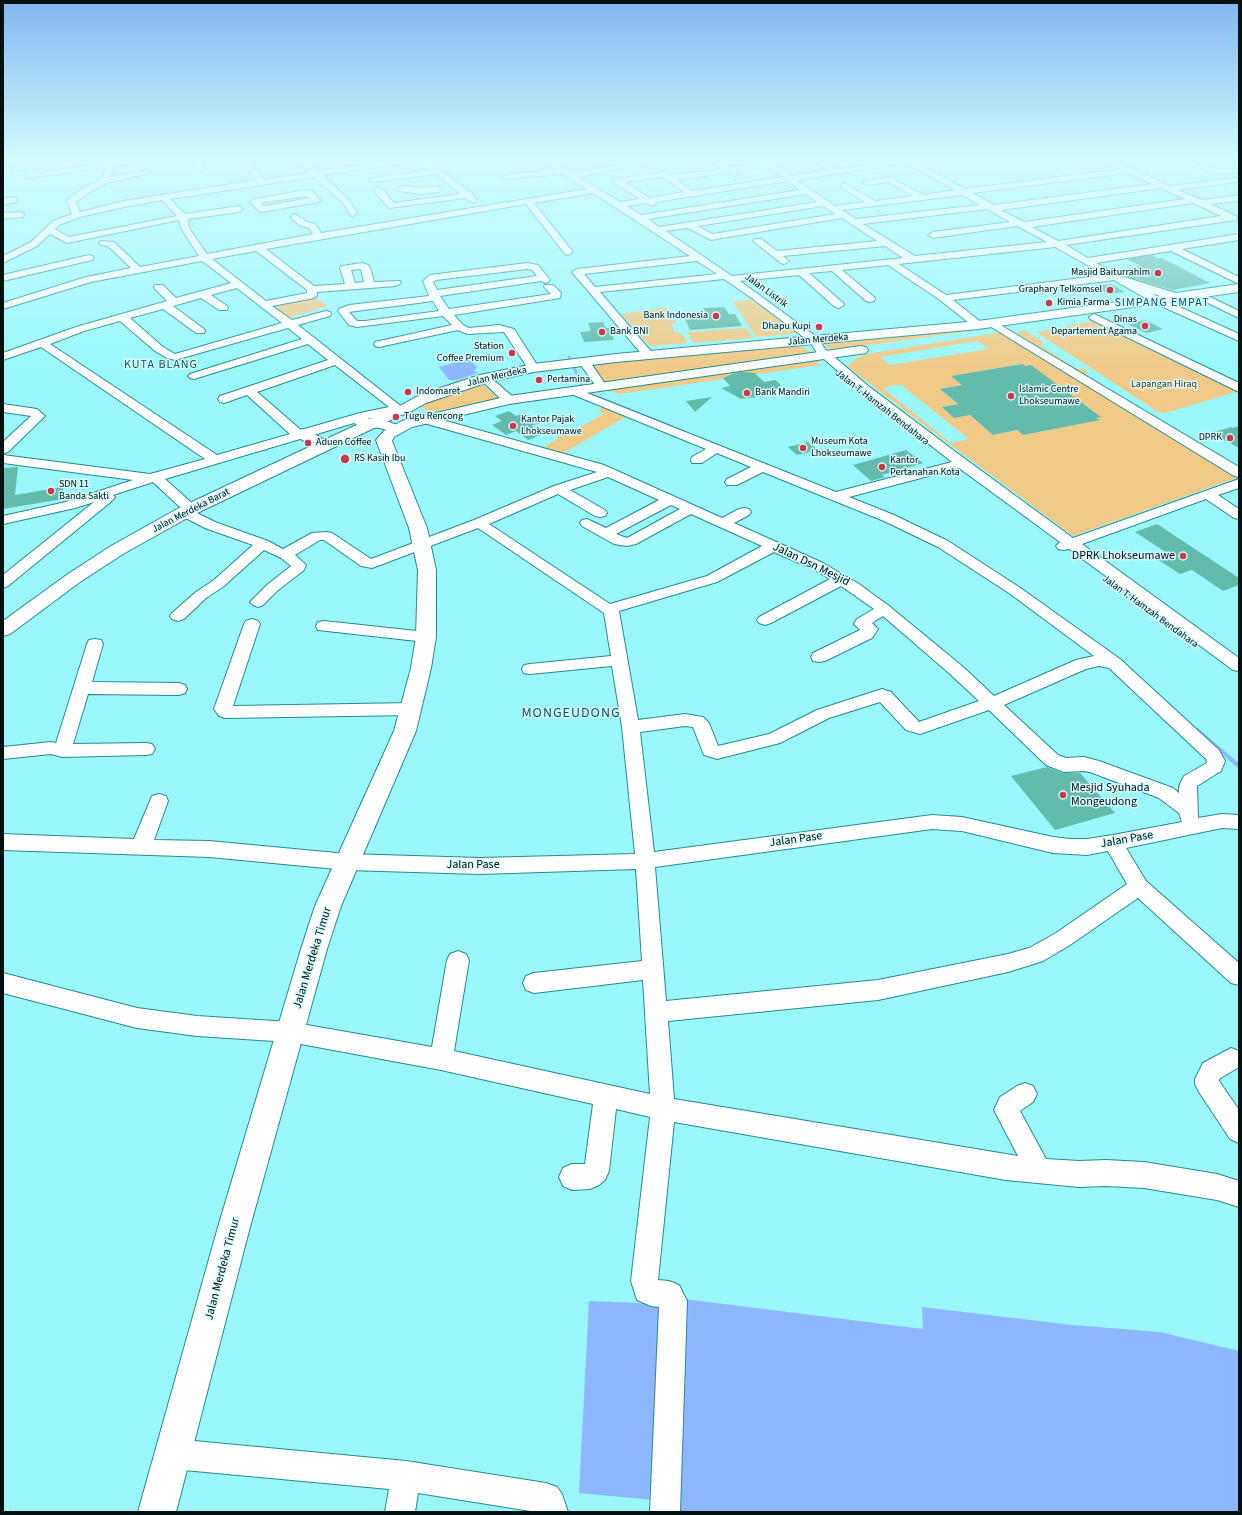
<!DOCTYPE html>
<html>
<head>
<meta charset="utf-8">
<style>
	body { margin:0 }
	#map { position:relative; width:1242px; height:1515px; overflow:hidden; background:#9af8fc; font-family:"Source Sans 3",sans-serif }
	canvas { display:block }
	.frame { position:absolute; inset:0; border:4px solid #000f10; pointer-events:none }
</style>
</head>
<body>
<div id="map">
<canvas width="1242" height="1515"></canvas>
<div class="frame"></div>
</div>
<script>
const c = document.querySelector('canvas').getContext('2d');
c.lineJoin = 'round';
function fill(path, color) {
  c.fillStyle = color;
  c.fill(path, 'evenodd');
}
function shape(rows) {
  const path = new Path2D();
  for (const r of rows) {
    path.moveTo(r[0], r[1]);
    for (let i = 2; i < r.length; i += 2) path.lineTo(r[i], r[i + 1]);
  }
  return path;
}
function trace(path, color, width, dash) {
  c.strokeStyle = color;
  c.lineWidth = width;
  c.lineCap = dash ? 'butt' : 'round';
  c.setLineDash(dash || []);
  c.stroke(path);
}
function label(font, color, halo, rows, align = 'center') {
  c.font = font + ' "Source Sans 3",sans-serif';
  c.lineWidth = 3;
  c.setLineDash([]);
  c.textBaseline = 'middle';
  c.strokeStyle = halo;
  c.fillStyle = color;
  for (const [text, x, y, turn = 0] of rows) {
    c.save();
    c.translate(x, y);
    c.rotate((+turn || 0) * Math.PI / 180);
    c.textAlign = isNaN(turn) ? turn : align;
    if (halo) c.strokeText(text, 0, 0);
    c.fillText(text, 0, 0);
    c.restore();
  }
}
fill(shape([
	[314,296,328,306,287,318,270,304],
	[750,299,800,332,801,333,756,337,733,302],
	[667,307,677,323,671,324,675,333,682,333,688,343,650,346,621,314],
	[1093,321,1239,391,1165,413,1158,412,1036,332],
	[746,328,753,338,693,343,687,332],
	[979,328,986,329,834,350,830,350,824,344,826,343],
	[1024,330,1045,343,1040,345,1079,370,1084,368,1089,373,1084,374,1016,333],
	[1003,332,1079,379,1239,477,1073,536,924,425,848,367,851,362,863,355,873,353],
	[978,341,988,349,890,365,880,357],
	[1022,364,1097,418,1099,420,1023,435,1017,430,993,435,970,415,954,418,942,407,958,404,940,389,962,385,951,376],
	[895,385,901,385,969,439,951,443,883,388],
	[797,345,803,347,817,356,605,384,592,365],
	[816,360,821,365,619,394,608,390],
	[481,383,499,399,438,411,430,411,422,408,423,405,432,399],
	[605,406,629,415,562,454,542,449,568,431,571,432,604,414,599,411,600,409]
]), '#f1ca88');
fill(shape([
	[469,359,476,366,477,368,474,370,478,373,457,380,449,380,439,367],
	[684,1299,923,1329,922,1307,1072,1325,1160,1332,1239,1351,1239,1512,680,1512],
	[589,1301,664,1304,654,1500,579,1493]
]), '#8db8ff');
trace(shape([
	[569,357,585,392,668,425]
]), '#8db8ff', 2.5);
trace(shape([
	[665,424,670,426]
]), '#8db8ff', 3);
trace(shape([
	[1197,730,1239,766]
]), '#8db8ff', 4);
fill(shape([
	[1152,255,1157,258,1162,258,1210,283,1173,290,1128,277,1122,273,1129,272,1123,269,1140,266,1127,259],
	[1111,284,1125,292,1109,294,1095,286],
	[724,307,729,314,735,314,742,326,690,330,684,317,707,315,703,308],
	[1145,320,1163,329,1146,333,1128,324],
	[603,322,606,328,610,328,614,340,584,342,580,332,591,331,588,323],
	[1022,364,1026,366,1031,365,1101,417,1096,418,1100,420,1023,435,1017,430,993,435,970,415,954,418,942,407,958,404,940,389,962,385,951,376],
	[740,372,755,373,764,382,775,380,779,383,783,390,772,392,774,395,741,399,721,388,730,386,723,378,732,374],
	[712,397,695,412,686,401],
	[509,411,516,416,525,413,540,423,531,426,543,434,528,440,516,431,506,435,492,425,502,421,495,416],
	[1239,426,1239,448,1211,433,1231,427,1233,428],
	[808,442,818,450,797,455,788,447],
	[906,450,923,463,882,475,885,477,871,481,853,465],
	[18,467,15,495,63,487,63,499,3,509,3,468],
	[1157,524,1239,578,1239,585,1223,591,1192,570,1180,574,1155,558,1167,553,1135,532],
	[1047,767,1063,773,1080,773,1115,813,1055,830,1011,776]
]), '#63bcab');
const minor = shape([
	[112,158,120,158,118,161,141,158,158,158,154,160,116,166,110,177,147,170,151,172,147,174,107,183,88,193,76,202,80,212,124,201,256,180,239,158,247,158,264,179,309,173,294,158,302,158,317,171,409,158,426,158,469,192,472,193,477,200,473,203,465,198,389,208,375,192,374,190,375,188,381,188,394,203,460,194,436,174,373,182,369,180,373,178,430,170,420,161,322,175,350,201,357,213,353,216,350,215,344,204,314,177,170,199,185,214,239,206,243,209,239,212,188,219,189,228,207,254,313,234,309,228,301,226,292,219,291,217,292,215,295,214,307,222,315,224,321,233,587,189,563,174,506,179,502,177,506,175,556,169,540,160,539,158,548,158,552,160,566,158,580,158,579,160,558,164,573,173,649,159,692,158,688,160,666,163,649,163,579,177,620,202,640,199,614,183,613,181,614,179,665,172,672,175,721,169,707,158,716,158,730,167,764,163,758,158,767,158,769,159,799,158,795,160,774,163,791,176,828,170,809,160,808,158,817,158,838,169,900,159,899,158,911,158,921,165,942,158,953,158,952,160,926,168,965,189,1120,169,1100,160,1099,158,1108,158,1170,186,1239,178,1239,182,1236,182,1178,190,1202,200,1239,195,1239,201,1210,204,1236,216,1237,218,1236,220,1066,245,1088,258,1239,234,1239,240,1182,249,1239,277,1239,284,1171,251,1096,263,1160,298,1239,334,1239,341,1152,302,1114,280,953,300,982,323,983,325,978,328,974,327,940,300,888,265,842,270,874,297,875,299,874,301,870,302,866,301,832,271,809,273,843,303,844,305,839,308,835,307,799,275,740,281,818,338,825,349,867,385,957,453,1073,538,1239,479,1239,488,1218,495,1239,509,1239,519,1234,518,1206,499,1082,544,1239,658,1239,671,1233,670,1069,549,1063,550,1058,549,1056,546,1060,542,959,468,849,497,894,515,948,541,1019,587,1120,659,1219,750,1225,761,1221,771,1197,786,1198,818,1222,814,1239,815,1239,829,1222,828,1126,848,1146,881,1239,963,1239,985,1231,983,1138,898,1070,945,1043,961,1008,972,878,1000,668,1021,674,1099,1018,1156,994,1110,1000,1097,1017,1086,1025,1083,1033,1086,1037,1094,1033,1102,1020,1111,1046,1159,1079,1161,1106,1160,1144,1162,1217,1174,1239,1181,1239,1207,1217,1200,1144,1188,1106,1186,1079,1187,1006,1180,674,1122,658,1280,669,1281,679,1285,687,1301,680,1512,650,1512,659,1307,651,1306,637,1300,631,1281,650,1117,616,1109,609,1171,605,1180,599,1185,590,1189,572,1190,563,1186,559,1177,563,1168,572,1164,585,1164,593,1104,441,1070,290,1042,197,1036,137,1028,3,993,3,973,137,1008,197,1016,290,1022,432,1047,447,960,450,954,458,951,466,954,469,960,454,1051,650,1094,643,980,534,993,526,990,523,983,526,976,534,973,642,961,636,869,480,874,347,870,209,857,3,850,3,834,134,839,150,801,152,796,159,794,166,796,168,801,154,840,209,841,347,854,480,858,635,854,622,727,612,666,530,674,524,673,522,669,524,665,530,664,611,656,604,613,478,528,372,568,361,566,324,540,320,540,295,555,306,565,304,570,277,591,263,605,258,607,253,605,250,602,267,585,291,566,281,558,264,550,224,586,206,598,184,619,178,621,172,619,170,616,172,613,196,592,214,580,253,545,205,528,180,515,178,512,182,509,153,482,113,495,115,497,113,500,8,586,3,588,3,575,94,502,75,508,3,524,3,516,66,502,133,480,3,463,3,455,150,474,205,459,41,347,3,360,3,353,76,327,167,301,155,289,154,287,155,285,163,285,176,298,231,283,202,261,91,282,3,309,3,303,86,277,131,268,108,246,101,245,99,243,101,241,114,242,140,267,199,256,181,228,179,220,67,243,50,234,37,246,3,263,3,256,31,242,53,221,72,214,67,201,68,199,82,189,101,179,107,167,29,178,26,178,26,174,110,162,112,158],
	[906,163,955,190,923,195,890,177,867,181,863,183,867,185,889,182,913,196,875,201,845,184,842,184,841,186,842,188,865,202,835,206,797,180,906,163],
	[768,167,783,177,692,191,677,180,727,173,734,176,738,174,735,171,768,167],
	[1128,173,1152,184,994,205,972,193,1128,173],
	[663,177,684,192,649,198,625,182,663,177],
	[788,181,800,190,641,215,627,206,647,203,652,206,655,205,656,202,788,181],
	[1161,188,1185,199,1024,222,1001,210,1161,188],
	[593,193,690,256,577,269,572,272,645,358,653,358,655,356,600,292,724,279,753,299,810,342,817,353,859,389,952,462,836,492,577,389,569,389,567,391,569,393,706,449,692,457,691,460,692,463,702,463,717,453,751,467,727,479,725,482,727,485,737,485,763,472,884,521,938,547,1009,593,1094,656,1076,660,994,696,962,666,889,606,859,584,823,563,734,523,749,515,751,512,749,509,744,508,739,509,722,518,604,465,428,416,424,417,422,420,424,423,597,472,554,486,474,520,371,559,332,533,327,532,312,533,283,549,268,541,215,522,195,512,197,509,195,506,165,479,354,423,359,426,380,428,396,433,400,432,402,429,400,426,386,421,367,419,384,415,401,415,405,414,407,411,298,325,330,316,331,314,330,312,326,311,292,320,272,306,314,298,317,295,317,292,396,286,401,283,400,281,374,282,370,267,368,265,362,263,342,266,340,268,345,284,314,286,266,249,526,204,565,254,568,255,573,252,534,203,593,193],
	[806,194,817,202,659,227,648,219,806,194],
	[962,195,980,205,856,219,842,210,962,195],
	[162,200,177,216,69,237,55,229,59,225,80,217,124,207,162,200],
	[1193,203,1221,216,1058,241,1032,227,1193,203],
	[823,206,835,214,712,234,698,226,823,206],
	[987,209,1010,222,933,232,928,235,933,238,1017,226,1047,242,915,256,863,224,987,209],
	[842,218,877,241,777,251,761,239,755,239,753,241,781,263,784,264,789,261,783,256,885,246,903,258,732,276,666,231,688,228,711,240,842,218],
	[1055,247,1105,275,946,295,899,264,1055,247],
	[256,251,307,290,307,293,266,301,212,259,256,251],
	[697,261,717,274,595,287,584,274,697,261],
	[361,269,364,282,355,283,351,270,361,269],
	[237,288,282,323,175,354,163,347,130,318,163,309,196,333,204,333,205,331,204,329,173,306,201,298,219,310,227,310,228,308,227,306,211,295,237,288],
	[120,321,155,351,167,358,175,360,288,328,302,339,190,374,188,376,190,378,194,379,308,344,328,360,220,396,218,399,220,402,224,403,247,395,290,434,217,455,50,344,84,331,120,321],
	[335,365,389,407,360,413,301,430,257,392,335,365],
	[608,477,659,500,606,528,587,519,582,520,580,523,582,526,614,544,627,546,636,544,691,514,762,546,707,576,610,604,489,524,558,494,595,516,600,517,605,516,607,513,605,510,570,490,608,477],
	[671,505,680,509,627,538,616,534,671,505],
	[774,552,813,569,830,579,759,617,757,620,759,623,765,625,771,623,841,586,874,609,857,619,855,622,854,624,860,630,813,653,811,657,813,661,819,662,825,661,872,638,878,629,872,623,883,616,950,674,979,701,919,722,891,692,882,689,817,710,769,734,718,746,709,723,703,717,685,714,638,720,619,611,717,582,774,552],
	[1099,666,1109,668,1206,759,1207,763,1184,776,1179,786,1179,793,1173,788,1099,761,1084,757,1066,758,1058,755,1004,705,1086,669,1099,666],
	[880,702,906,730,920,734,989,710,1046,765,1064,772,1084,771,1090,772,1159,798,1179,813,1182,822,1113,835,1087,839,1070,839,1053,837,962,817,932,815,654,852,640,732,685,726,693,727,704,755,717,759,780,743,829,718,880,702],
	[932,829,962,831,1053,853,1087,855,1108,851,1127,884,1056,933,1029,948,1008,954,878,980,666,1001,655,867,932,829],
	[189,158,197,158,206,169,205,171,199,171,189,158],
	[998,158,1021,158,1017,160,1001,162,998,162,998,158],
	[1165,158,1176,158,1217,169,1239,169,1239,173,1217,173,1166,160,1165,158],
	[43,163,46,163,46,167,15,171,11,169,15,167,43,163],
	[401,186,421,188,438,186,442,189,438,192,421,194,398,191,397,189,401,186],
	[305,190,312,191,320,200,319,202,262,212,259,211,250,202,254,199,305,190],
	[305,196,310,198,264,206,261,203,305,196],
	[13,197,16,198,17,200,16,202,3,205,3,199,13,197],
	[20,212,23,213,24,215,23,217,3,219,3,213,20,212],
	[89,255,92,256,94,258,92,260,3,281,3,275,89,255],
	[527,263,538,265,550,280,548,282,545,283,541,281,440,296,449,309,551,294,544,287,545,285,553,285,561,293,560,298,454,315,463,325,469,328,499,325,514,329,539,368,537,370,529,370,504,332,467,334,458,330,379,347,375,346,374,344,375,342,452,325,443,316,357,327,349,325,338,311,339,309,349,305,429,296,423,281,430,275,527,263],
	[527,269,532,270,537,276,437,290,433,282,436,280,527,269],
	[433,301,439,311,365,321,357,321,349,312,433,301],
	[1210,297,1239,311,1239,318,1206,302,1205,300,1210,297],
	[1094,314,1239,383,1239,392,1090,319,1089,317,1094,314],
	[992,320,1239,467,1239,477,1234,476,988,325,987,323,992,320],
	[584,358,588,359,606,385,608,387,606,389,598,389,578,361,584,358],
	[485,375,489,376,513,397,515,400,513,403,505,403,481,380,479,378,481,376,485,375],
	[3,404,37,409,45,416,8,452,3,453,3,442,31,416,3,412,3,404],
	[252,619,258,621,260,624,233,706,412,703,418,705,421,709,418,713,412,715,225,718,219,716,214,709,244,624,246,621,252,619],
	[324,621,426,632,432,633,434,637,432,641,426,642,318,630,316,626,318,622,324,621],
	[95,639,101,640,103,644,92,682,179,683,185,685,187,689,185,693,179,695,88,694,73,744,146,743,152,744,155,749,152,754,146,755,62,757,51,754,3,759,3,747,51,742,56,743,87,644,89,640,95,639],
	[1231,1048,1239,1051,1239,1067,1219,1079,1219,1081,1239,1110,1239,1143,1230,1139,1199,1092,1195,1084,1195,1079,1203,1063,1231,1048],
	[173,1439,406,1461,546,1483,557,1487,562,1494,568,1512,537,1512,418,1493,415,1512,385,1512,389,1489,173,1469,162,1465,158,1454,162,1443,173,1439]
]);
const major = shape([
	[1124,277,1176,293,1239,284,1239,292,978,329,616,362,533,372,488,382,426,403,408,413,399,413,397,417,191,516,123,554,80,582,10,634,3,636,3,621,68,574,111,546,179,508,309,447,310,444,297,437,294,434,297,431,302,429,307,431,318,436,324,440,387,411,396,411,398,407,416,397,434,390,480,375,533,364,616,354,978,321,1160,296,1120,284,1118,281,1120,278,1124,277],
	[861,346,866,347,868,350,866,353,509,404,412,427,394,437,392,441,427,528,436,570,436,637,431,668,416,731,341,906,327,949,250,1227,176,1512,138,1512,218,1227,301,949,315,906,394,731,411,668,416,637,418,570,409,528,376,440,384,431,402,421,509,396,861,346]
]);
trace(minor, '#238a8f', 2);
trace(major, '#238a8f', 2);
fill(minor, '#fff');
fill(major, '#fff');
const sky = c.createLinearGradient(0, 0, 0, 370);
sky.addColorStop(0, '#83b6f1');
sky.addColorStop(0.43, '#d2fcfe');
sky.addColorStop(1, '#d2fcfe00');
c.fillStyle = sky;
c.fillRect(0, 0, 1242, 370);
for (const [x, y, r, color] of [
	[1158,273,4,"#c93947"],
	[1110,290,4,"#c93947"],
	[1049,303,4,"#c93947"],
	[716,316,4,"#c93947"],
	[1145,326,4,"#c93947"],
	[819,327,4,"#c93947"],
	[602,332,4,"#c93947"],
	[512,353,4,"#c93947"],
	[539,380,4,"#c93947"],
	[408,392,4,"#c93947"],
	[747,393,4,"#c93947"],
	[1011,396,4,"#c93947"],
	[396,417,4,"#c93947"],
	[513,426,4,"#c93947"],
	[1230,438,4,"#c93947"],
	[308,443,4,"#c93947"],
	[803,448,4,"#c93947"],
	[345,459,5,"#c93947"],
	[882,467,4,"#c93947"],
	[51,491,4,"#c93947"],
	[1183,556,4,"#c93947"],
	[1063,795,4,"#c93947"]
]) {
  const dot = new Path2D();
  dot.arc(x, y, r, 0, 2 * Math.PI);
  c.fillStyle = color;
  c.fill(dot);
  trace(dot, '#d7fafc', 1.5);
}
label('10px', '#000f10', '#d7fafc', [
	["Masjid Baiturrahim",1150,273,"right"],
	["Graphary Telkomsel",1102,290,"right"],
	["Kimia Farma",1057,303],
	["Bank Indonesia",708,316,"right"],
	["Dinas",1137,320,"right"],
	["Departement Agama",1137,332,"right"],
	["Dhapu Kupi",811,327,"right"],
	["Bank BNI",610,332],
	["Station",504,347,"right"],
	["Coffee Premium",504,359,"right"],
	["Pertamina",547,380],
	["Islamic Centre",1019,390],
	["Lhokseumawe",1019,402],
	["Indomaret",416,392],
	["Bank Mandiri",755,393],
	["Tugu Rencong",404,417],
	["Kantor Pajak",521,420],
	["Lhokseumawe",521,432],
	["DPRK",1222,438,"right"],
	["Museum Kota",811,442],
	["Lhokseumawe",811,454],
	["Aduen Coffee",316,443],
	["RS Kasih Ibu",354,459],
	["Kantor",890,461],
	["Pertanahan Kota",890,473],
	["SDN 11",59,485],
	["Banda Sakti",59,497]
], 'left');
label('10px', '#000f10', '#d7fafc', [
	["Jalan Listrik",766,291,36],
	["Jalan Merdeka",818,340,-5],
	["Jalan Merdeka",497,377,-13],
	["Jalan T. Hamzah Bendahara",882,408,38],
	["Jalan Merdeka Barat",191,511,-27],
	["Jalan T. Hamzah Bendahara",1150,612,36]
]);
label('10px', '#493202', '#d7fafc', [
	["Lapangan Hiraq",1164,385]
]);
c.letterSpacing = '1px';
label('12px', '#025a5e', '#d7fafc', [
	["SIMPANG EMPAT",1162,303],
	["KUTA BLANG",161,365]
]);
c.letterSpacing = '0px';
label('12px', '#000f10', '#d7fafc', [
	["DPRK Lhokseumawe",1175,556],
	["Mesjid Syuhada",1071,788,"left"],
	["Mongeudong",1071,802,"left"]
], 'right');
label('12px', '#000f10', '#d7fafc', [
	["Jalan Dsn Mesjid",811,565,26],
	["Jalan Pase",796,840,-8],
	["Jalan Pase",1127,840,-10],
	["Jalan Pase",473,865],
	["Jalan Merdeka Timur",313,958,-73],
	["Jalan Merdeka Timur",223,1269,-75]
]);
c.letterSpacing = '1px';
label('14px', '#025a5e', '#d7fafc', [
	["MONGEUDONG",571,714]
]);
c.letterSpacing = '0px';
</script>
</body>
</html>
